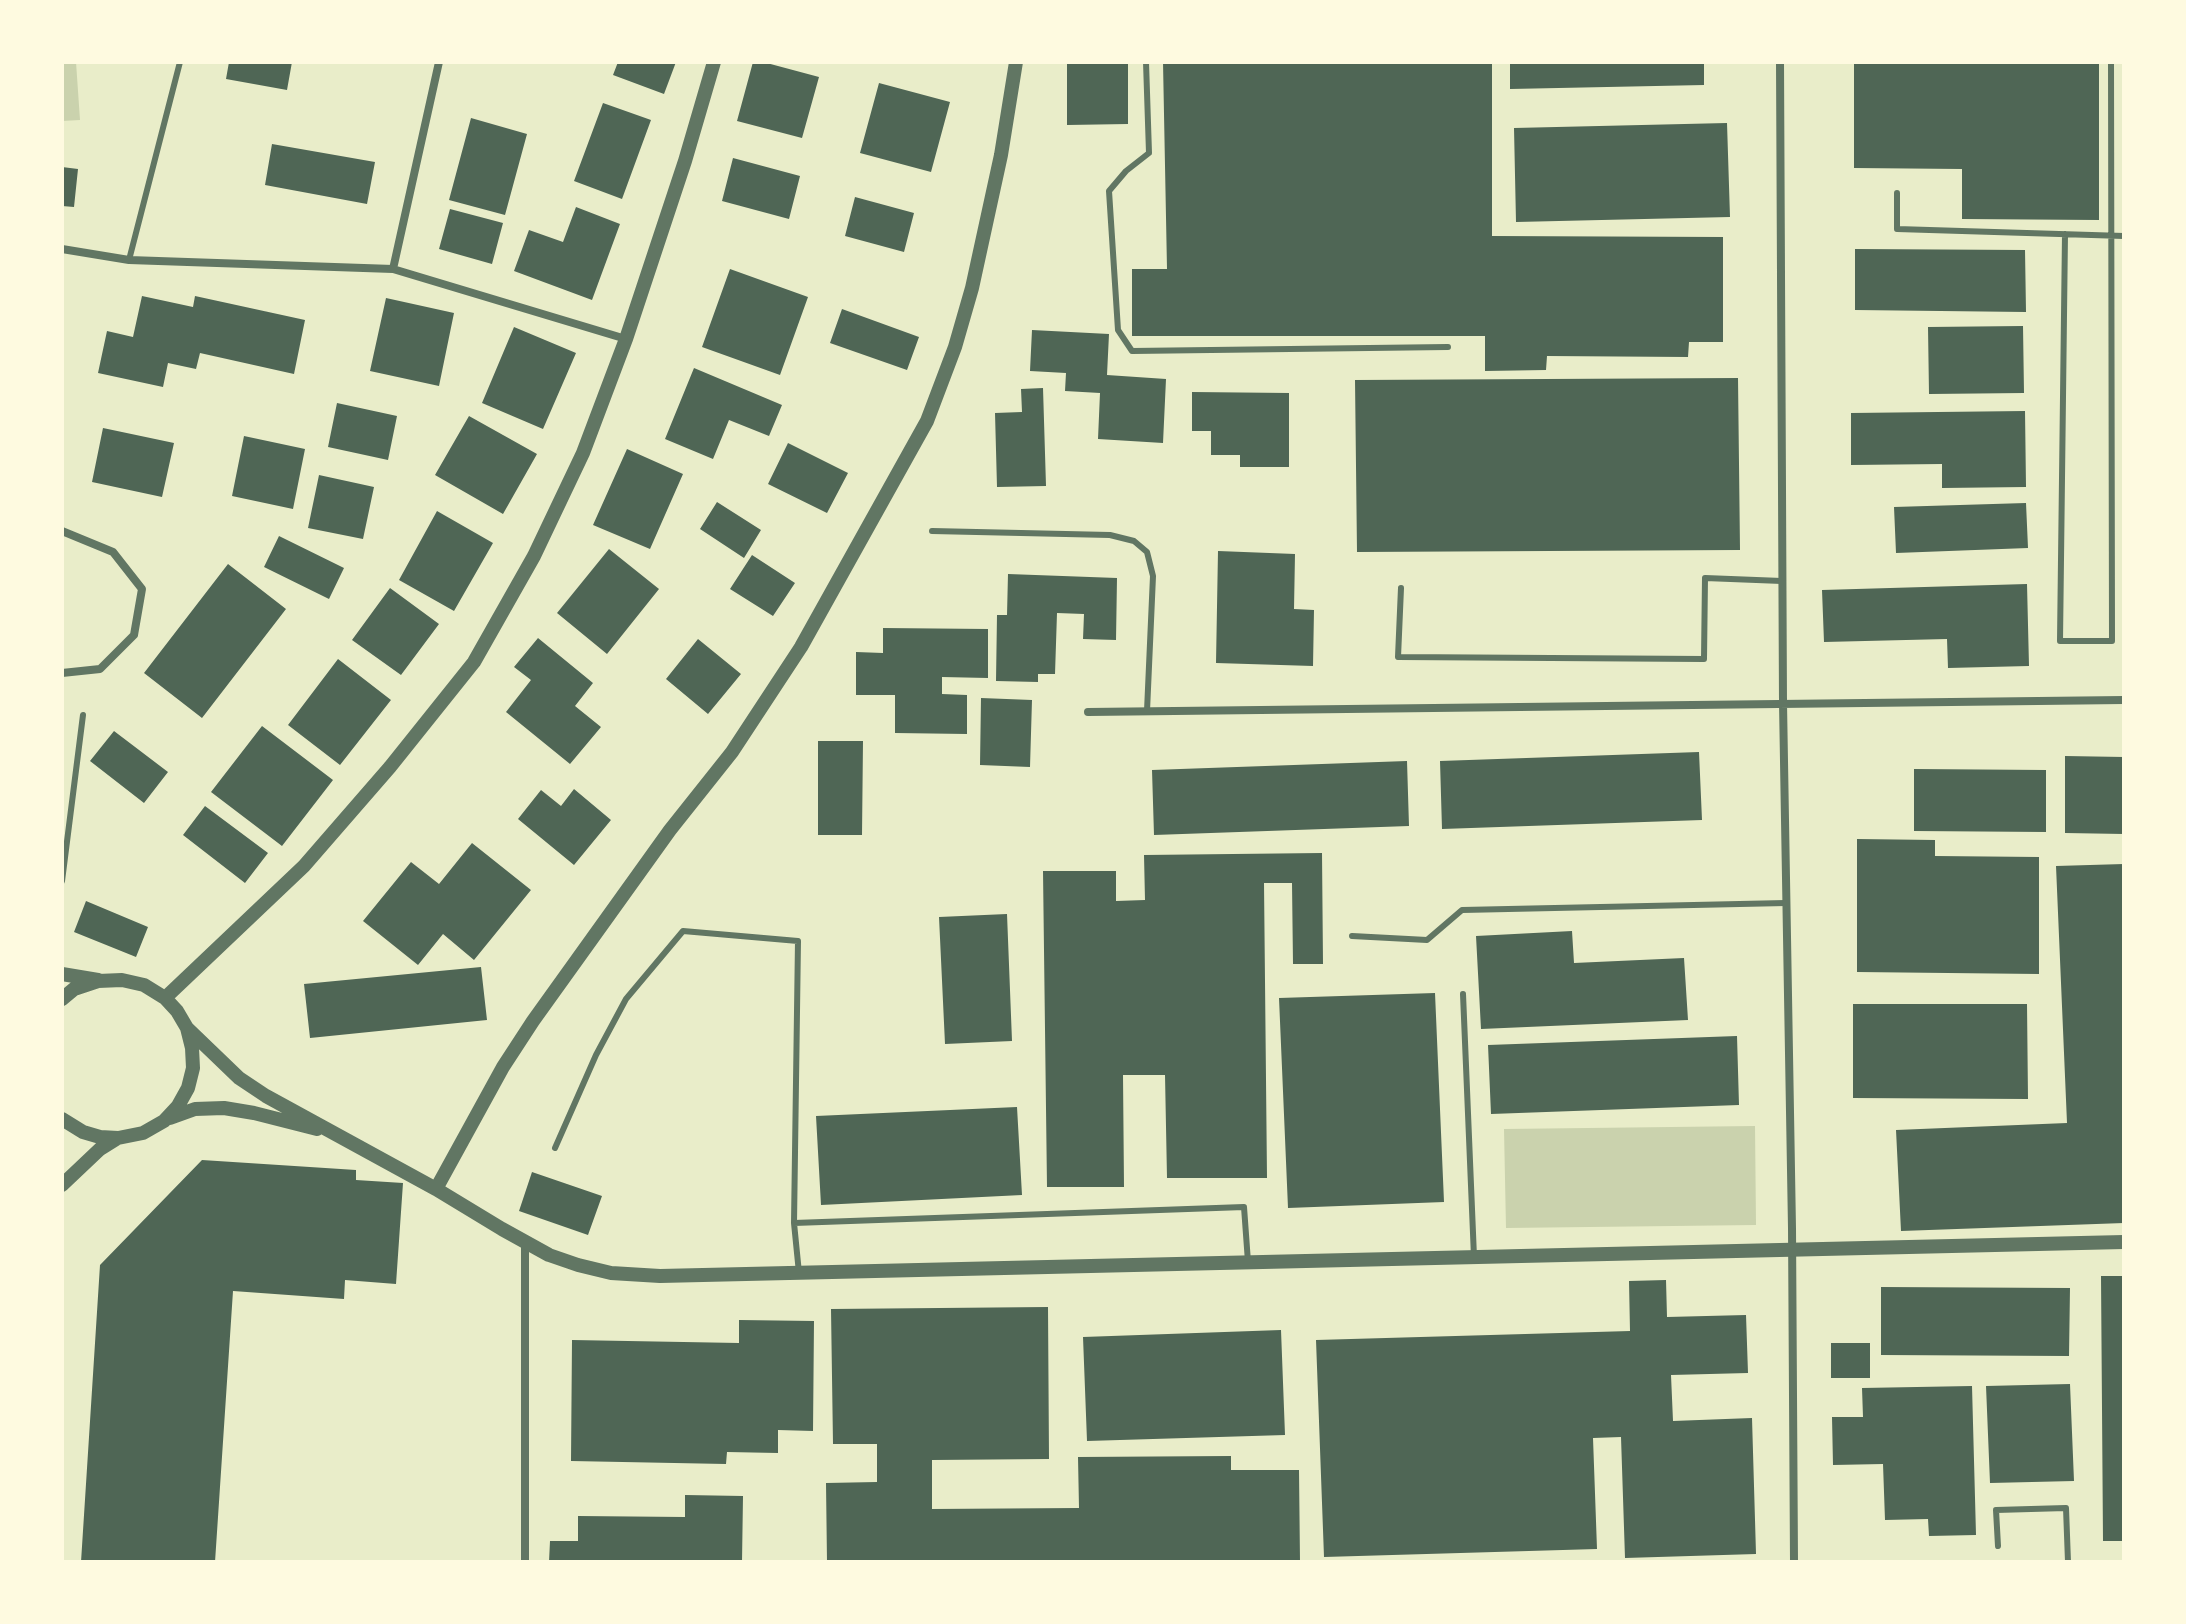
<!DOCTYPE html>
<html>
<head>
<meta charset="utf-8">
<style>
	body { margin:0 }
	#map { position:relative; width:2186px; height:1624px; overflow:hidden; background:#e9edc9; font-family:Quicksand,sans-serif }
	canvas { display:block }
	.frame { position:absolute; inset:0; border:64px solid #fefae0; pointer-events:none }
</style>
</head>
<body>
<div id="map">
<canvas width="2186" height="1624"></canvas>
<div class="frame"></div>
</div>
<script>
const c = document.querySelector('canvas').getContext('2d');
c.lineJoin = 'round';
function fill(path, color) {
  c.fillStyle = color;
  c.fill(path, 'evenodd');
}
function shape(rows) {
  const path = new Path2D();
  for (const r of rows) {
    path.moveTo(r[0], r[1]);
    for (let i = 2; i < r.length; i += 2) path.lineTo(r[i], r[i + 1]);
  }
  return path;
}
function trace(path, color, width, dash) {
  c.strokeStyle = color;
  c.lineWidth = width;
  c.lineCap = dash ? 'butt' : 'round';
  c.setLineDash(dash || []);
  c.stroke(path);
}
fill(shape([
	[62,62,76,62,80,120,62,121],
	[1755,1126,1756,1225,1506,1228,1504,1129]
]), '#cad2ad');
fill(shape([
	[229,62,292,62,287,90,226,79],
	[618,62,676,62,664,94,613,75],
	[753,62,763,62,819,77,802,138,737,121],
	[1067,62,1128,62,1128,124,1067,125],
	[1163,62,1492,62,1492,236,1723,237,1723,342,1689,342,1688,357,1547,356,1546,370,1485,371,1485,336,1132,336,1132,269,1167,269],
	[1510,62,1704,62,1704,85,1510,89],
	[1854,62,2099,62,2099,220,1962,219,1962,169,1854,168],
	[879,83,950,102,931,172,860,153],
	[603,103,651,120,622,199,574,181],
	[471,118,527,134,505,215,449,200],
	[1727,123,1730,217,1516,222,1514,128],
	[272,144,375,162,367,204,265,185],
	[733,158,800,176,789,219,722,201],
	[62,167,78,169,74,207,62,206],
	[855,197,914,213,904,252,845,236],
	[576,207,620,224,592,300,514,271,529,230,563,242],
	[450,209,503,223,492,264,439,249],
	[1855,249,2025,250,2026,312,1855,310],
	[730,269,808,297,780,375,702,347],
	[142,296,193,307,195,296,305,320,294,374,200,353,196,369,168,363,163,387,98,373,107,331,133,337],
	[386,298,454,313,439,386,370,371],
	[842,309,919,337,907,370,830,343],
	[2023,326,2024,393,1929,394,1928,327],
	[514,327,576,353,543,429,482,403],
	[1032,330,1109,334,1107,375,1166,379,1163,443,1098,439,1100,393,1065,391,1066,373,1030,371],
	[694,368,782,405,769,436,729,420,713,459,665,439],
	[1738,378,1740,550,1357,552,1355,380],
	[1043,388,1046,486,997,487,995,413,1022,412,1021,389],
	[1192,392,1289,393,1289,467,1240,467,1240,455,1211,455,1211,431,1192,431],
	[337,403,397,416,388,460,328,447],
	[2025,411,2026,487,1942,488,1942,464,1851,465,1851,413],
	[469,416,537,454,503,514,435,475],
	[103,428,174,443,162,497,92,482],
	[244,436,305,449,293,509,232,496],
	[788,443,848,473,827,513,768,484],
	[627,449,683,474,650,549,593,525],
	[319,475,374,487,363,539,308,528],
	[717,502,761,530,744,558,700,529],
	[2026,503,2028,548,1896,553,1894,507],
	[437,511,493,543,454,611,399,580],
	[279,536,344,568,329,599,264,567],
	[609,549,659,589,607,654,557,613],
	[1218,551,1295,554,1294,609,1314,610,1313,666,1216,663],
	[752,555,795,583,773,616,730,589],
	[228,564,286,609,202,718,144,673],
	[1008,574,1117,578,1116,640,1083,639,1084,614,1057,613,1055,674,1038,674,1038,682,996,681,997,615,1007,615],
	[2027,584,2029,666,1948,668,1947,639,1824,642,1822,590],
	[390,588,439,624,401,675,352,640],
	[883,628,988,629,988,678,942,677,942,694,967,695,967,734,895,733,895,695,856,695,856,652,883,653],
	[538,638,593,683,575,706,601,727,570,764,506,712,531,680,514,667],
	[698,639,741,674,708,714,666,679],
	[338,659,391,700,340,765,288,725],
	[981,698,1032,700,1030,767,980,765],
	[262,726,333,780,282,846,211,792],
	[114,731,168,772,144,803,90,761],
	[818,741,863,741,862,835,818,835],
	[1699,752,1702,820,1442,829,1440,761],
	[2065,756,2124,757,2124,834,2065,833],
	[1407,761,1409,826,1154,835,1152,770],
	[1914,769,2046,770,2046,832,1914,831],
	[574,789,611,820,574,865,518,819,541,790,561,806],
	[205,806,268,853,245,883,183,835],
	[1857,839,1935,840,1935,856,2039,857,2039,974,1857,972],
	[472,843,531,890,474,960,443,934,418,965,363,921,411,862,439,884],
	[1322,853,1323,964,1293,964,1292,883,1264,883,1267,1178,1167,1178,1165,1075,1123,1075,1124,1187,1047,1187,1043,871,1116,871,1116,901,1145,900,1144,855],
	[2124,864,2124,1223,1901,1231,1896,1130,2067,1123,2056,866],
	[86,901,148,927,136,957,74,932],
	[1007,914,1012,1041,945,1044,939,917],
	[1572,931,1574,963,1684,958,1688,1020,1481,1029,1476,936],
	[481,967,487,1020,310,1038,304,984],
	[1435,993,1444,1202,1288,1208,1279,998],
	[1853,1004,2027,1004,2028,1099,1853,1098],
	[1737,1036,1739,1105,1491,1114,1488,1045],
	[1017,1107,1022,1195,821,1205,816,1116],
	[202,1160,356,1170,356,1180,403,1183,396,1284,345,1280,344,1299,233,1291,215,1562,81,1562,100,1265],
	[532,1172,602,1196,588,1235,519,1211],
	[2101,1276,2124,1276,2124,1541,2103,1541],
	[1666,1280,1667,1317,1746,1315,1748,1373,1671,1375,1673,1421,1752,1418,1756,1554,1625,1558,1621,1437,1593,1438,1597,1549,1324,1557,1316,1340,1630,1331,1629,1281],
	[1881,1287,2070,1288,2069,1356,1881,1355],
	[1048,1307,1049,1459,932,1460,932,1509,1079,1508,1078,1457,1231,1456,1231,1470,1299,1470,1300,1562,827,1562,826,1483,877,1482,877,1444,833,1444,831,1309],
	[739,1320,814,1321,813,1431,778,1430,778,1453,727,1452,726,1464,571,1461,572,1340,739,1343],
	[1281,1330,1285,1435,1087,1441,1083,1337],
	[1831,1343,1870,1343,1870,1378,1831,1378],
	[2070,1384,2074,1481,1990,1483,1986,1386],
	[1972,1386,1976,1535,1929,1536,1928,1519,1885,1520,1883,1464,1833,1465,1832,1417,1863,1417,1862,1388],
	[685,1495,743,1496,742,1562,549,1562,550,1541,578,1541,578,1516,685,1517]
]), '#4f6655');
trace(shape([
	[1146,62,1149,153,1126,171,1109,191,1118,330,1132,351,1448,347],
	[1897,193,1897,229,2124,236],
	[2065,234,2060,641,2112,641,2111,62],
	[129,260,180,62],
	[932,531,1110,535,1134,541,1147,552,1153,576,1147,711],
	[1401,588,1398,657,1704,659,1705,578,1782,581],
	[62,881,83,715],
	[1352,936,1427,940,1462,910,1786,903],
	[1463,994,1474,1257],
	[555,1148,596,1055,626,999,683,931,798,941,794,1223],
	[799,1273,794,1223,1244,1207,1248,1262],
	[1998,1546,1996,1510,2066,1508,2068,1562]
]), '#617663', 6);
trace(shape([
	[1780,62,1783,703,1792,1228,1794,1562],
	[62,249,129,260,393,269,626,339],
	[393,269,439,62],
	[62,531,113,552,142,589,134,635,100,669,62,673],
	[1088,712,2124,700],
	[525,1562,525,1243]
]), '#617663', 8);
trace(shape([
	[62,974,98,980],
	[165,998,304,866,390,767,474,662,534,556,583,453,626,339,685,161,714,62],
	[62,999,74,989,98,981,122,980,144,985,165,998,177,1011,187,1028,192,1048,193,1068,188,1088,178,1106,164,1121,143,1133,118,1138,100,1137,83,1132,62,1119],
	[187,1028,239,1078,266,1096,436,1189,502,1229,549,1255,578,1265,611,1273,660,1276,2124,1242],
	[170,1118,195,1109,224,1108,254,1113,317,1129],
	[62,1185,100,1149,116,1139],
	[436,1189,503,1067,533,1021,670,830,732,752,801,647,927,421,955,347,972,288,1001,155,1016,62]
]), '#617663', 14);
</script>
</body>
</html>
